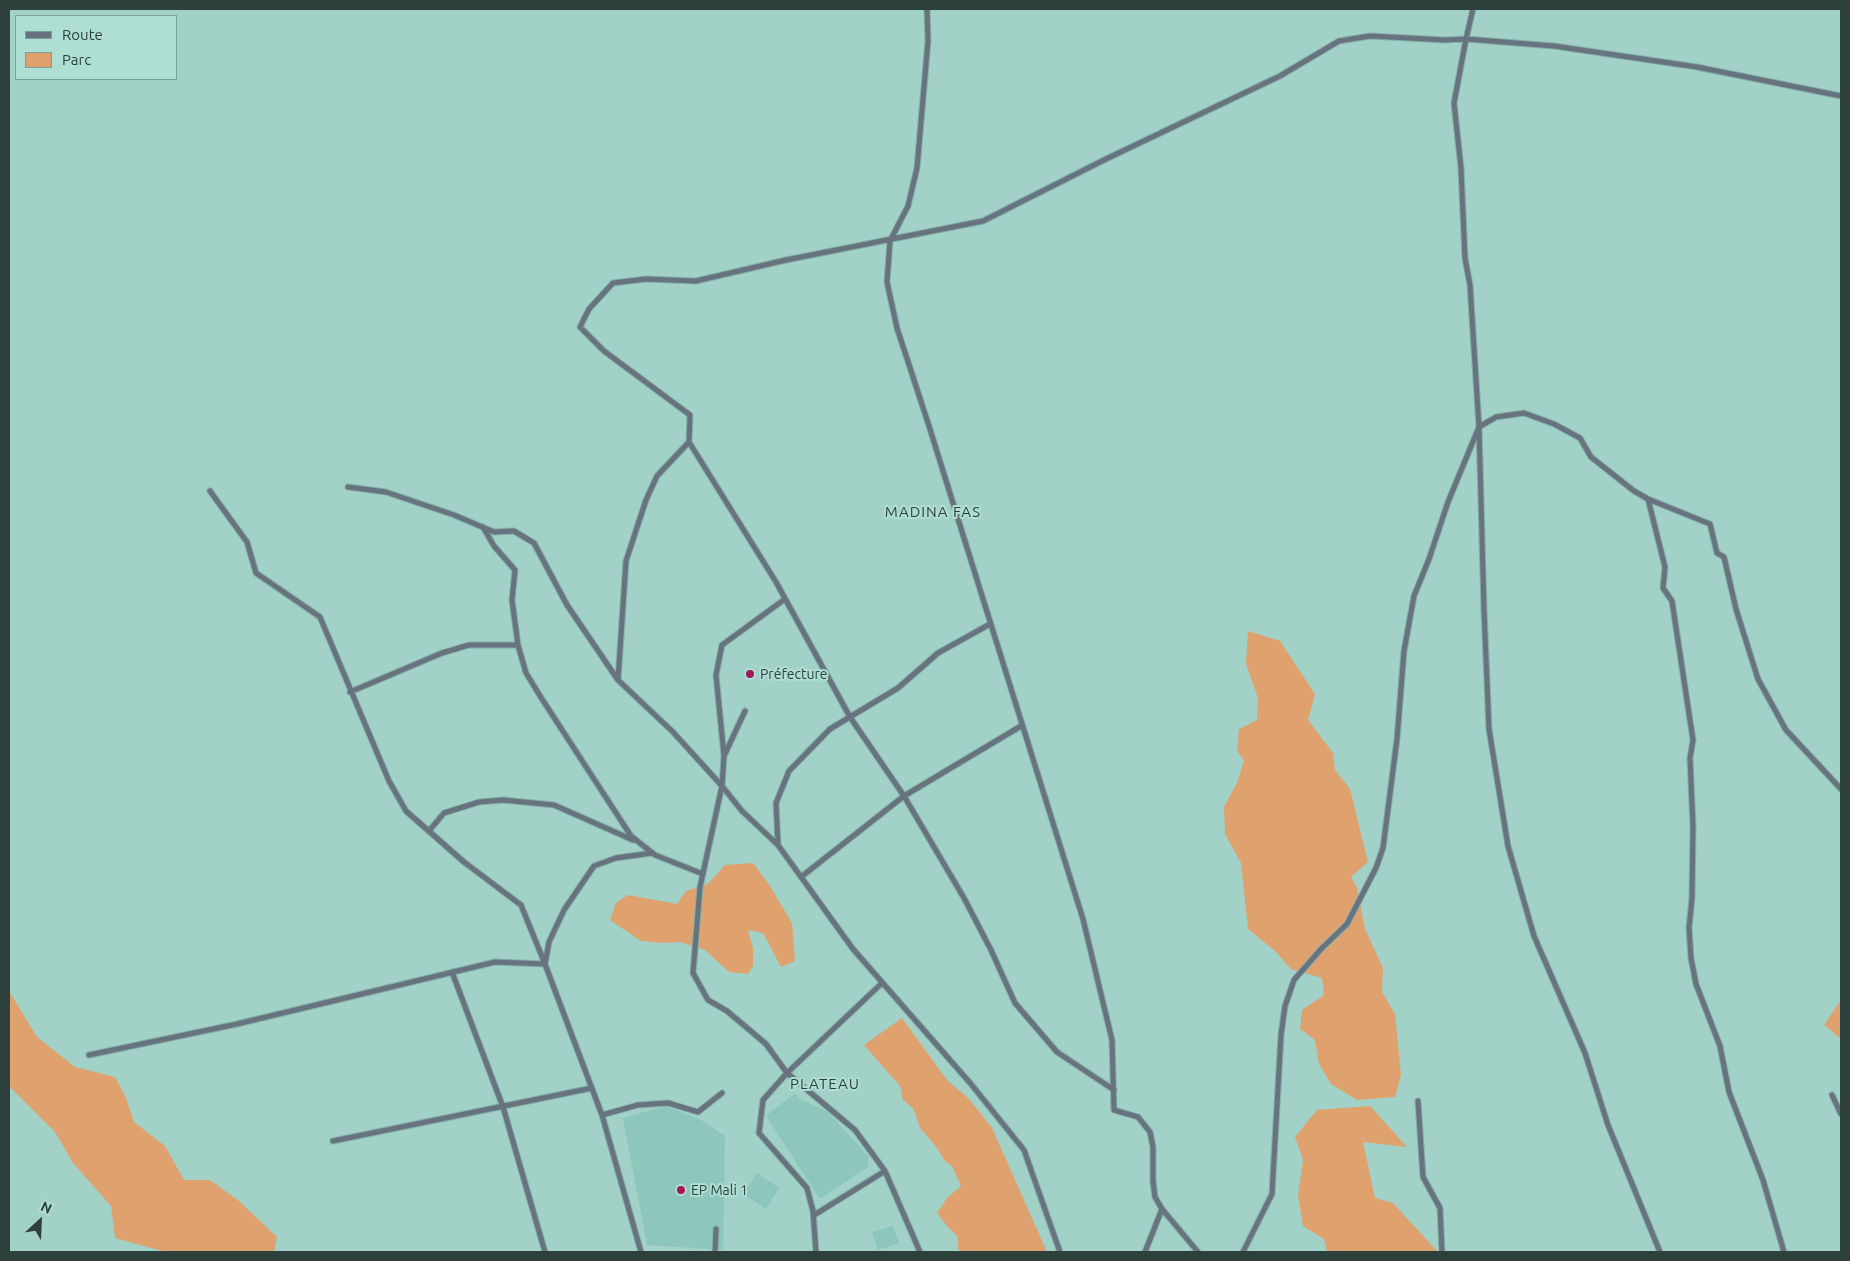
<!DOCTYPE html>
<html>
<head>
<meta charset="utf-8">
<style>
	body { margin:0 }
	#map { position:relative; width:1850px; height:1261px; overflow:hidden; background:#a1d1c7; font-family:Ubuntu,sans-serif }
	canvas { display:block }
	.frame { position:absolute; inset:0; border:10px solid #2d403c; pointer-events:none }
	.legend { position:absolute; left:15px; top:15px; width:162px; height:65px; box-sizing:border-box; background:#aeded4; border:1px solid #7a9f97; margin:0; padding:6px 9px; list-style:none; font-size:15px; color:#2d403c }
	.legend li { display:flex; align-items:center; gap:10px; height:25px }
	.legend b { width:25px; border:1px solid #7a9f97 }
	.north { position:absolute; left:15px; top:1196px; width:50px; height:50px; -webkit-text-stroke:4px #aeded4; paint-order:stroke; rotate:25deg; font-size:14px; font-weight:700; line-height:20px; text-align:center; color:#2d403c }
	.north::after { content:''; display:block; margin:auto; width:18px; height:22px; background:#2d403c; clip-path:polygon(50% 0,100% 100%,50% 72%,0 100%) }
</style>
</head>
<body>
<div id="map">
<canvas width="1850" height="1261"></canvas>
<div class="frame"></div>
<ul class="legend">
<li><b style="height:6px;background:#67747f"></b>Route</li>
<li><b style="height:14px;background:#dfa26f"></b>Parc</li>
</ul>
<div class="north">N</div>
</div>
<script>
const c = document.querySelector('canvas').getContext('2d');
c.lineJoin = 'round';
function fill(path, color) {
  c.fillStyle = color;
  c.fill(path, 'evenodd');
}
function shape(rows) {
  const path = new Path2D();
  for (const r of rows) {
    path.moveTo(r[0], r[1]);
    for (let i = 2; i < r.length; i += 2) path.lineTo(r[i], r[i + 1]);
  }
  return path;
}
function trace(path, color, width, dash) {
  c.strokeStyle = color;
  c.lineWidth = width;
  c.lineCap = dash ? 'butt' : 'round';
  c.setLineDash(dash || []);
  c.stroke(path);
}
function label(font, color, halo, rows, align = 'center') {
  c.font = font + ' Ubuntu,sans-serif';
  c.lineWidth = 4;
  c.setLineDash([]);
  c.textBaseline = 'middle';
  c.strokeStyle = halo;
  c.fillStyle = color;
  for (const [text, x, y, turn = 0] of rows) {
    c.save();
    c.translate(x, y);
    c.rotate((+turn || 0) * Math.PI / 180);
    c.textAlign = isNaN(turn) ? turn : align;
    if (halo) c.strokeText(text, 0, 0);
    c.fillText(text, 0, 0);
    c.restore();
  }
}
fill(shape([
	[795,1093,798,1098,828,1112,869,1157,868,1167,820,1199,766,1116],
	[666,1106,701,1120,725,1136,723,1250,647,1245,623,1118],
	[757,1173,779,1188,766,1209,743,1194],
	[893,1226,899,1243,878,1250,872,1232]
]), '#8dc7bb');
fill(shape([
	[1248,631,1280,641,1315,694,1308,720,1333,753,1335,770,1350,789,1368,862,1351,877,1357,888,1365,929,1383,968,1382,992,1395,1014,1401,1075,1395,1097,1357,1100,1331,1084,1319,1064,1315,1040,1300,1029,1302,1010,1324,995,1322,978,1291,969,1275,951,1248,929,1241,863,1225,834,1224,807,1236,785,1244,761,1237,751,1239,729,1257,720,1258,698,1246,664],
	[753,863,770,886,792,923,795,961,781,967,763,933,748,930,753,948,753,966,748,974,729,972,705,950,680,942,665,943,641,941,610,920,616,903,628,895,677,904,686,891,708,884,725,865],
	[9,991,37,1037,75,1067,115,1077,126,1098,134,1122,165,1146,184,1180,210,1180,239,1201,277,1237,274,1252,166,1252,115,1238,111,1206,73,1163,55,1132,9,1086],
	[1841,1000,1841,1039,1824,1025],
	[902,1018,947,1080,969,1099,992,1128,1047,1252,961,1252,958,1249,958,1237,946,1225,937,1213,947,1198,961,1186,952,1166,945,1161,934,1144,920,1128,913,1108,903,1100,900,1086,864,1045],
	[1370,1106,1407,1147,1363,1142,1375,1198,1393,1203,1438,1252,1327,1252,1324,1239,1303,1226,1298,1195,1303,1160,1295,1137,1317,1110]
]), '#dfa26f');
const minor = shape([
	[927,9,928,41,917,168,908,206,890,241,887,282,897,328,929,426,1083,919,1112,1040,1114,1110,1138,1117,1150,1132,1153,1147,1153,1181,1155,1197,1162,1209,1198,1252],
	[1473,9,1466,39,1554,46,1697,67,1841,96],
	[689,442,776,582,850,717,904,796,964,898,991,950,1015,1003,1057,1052,1114,1090],
	[348,487,386,492,454,515,494,532,514,531,534,543,567,605,618,680],
	[210,491,247,542,256,573,320,617,389,781,406,811,464,862,521,905,545,964,602,1115,641,1252],
	[1648,499,1710,524,1717,553,1724,557,1736,609,1758,679,1786,730,1841,789],
	[483,527,494,546,515,570,512,600,518,645,526,673,542,699,631,836,655,855,703,874],
	[350,692,442,653,469,645,518,645],
	[745,711,724,756,722,786,700,887,693,973,708,1000,727,1011,766,1044,787,1073,855,1130,885,1171,920,1252],
	[724,756,716,675,722,645,785,599],
	[429,831,444,813,479,802,503,800,554,805,633,840],
	[778,844,776,803,789,771,830,729,898,688,938,653,990,624],
	[801,877,904,796,1021,726],
	[452,972,503,1107,545,1252],
	[89,1055,237,1024,495,962,545,964,549,942,564,910,594,866,616,858,652,853],
	[1832,1095,1841,1114],
	[1418,1101,1423,1177,1440,1208,1442,1252],
	[602,1115,638,1105,668,1103,698,1112,722,1093],
	[333,1141,592,1088],
	[814,1215,885,1171],
	[715,1252,716,1229],
	[816,1252,813,1211,807,1188,759,1133,763,1100,787,1073,882,983],
	[1060,1252,1024,1150,971,1084,853,949,778,845,742,811,722,786,673,732,618,680,626,561,646,500,657,476,689,442,690,415,604,351,580,327,589,309,613,283,646,279,696,281,786,260,983,221,1106,159,1280,76,1339,41,1370,36,1445,40,1466,39,1454,103,1461,168,1465,258,1470,285,1479,427,1448,502,1429,559,1414,596,1404,651,1397,739,1383,848,1376,868,1347,924,1321,949,1294,980,1285,1006,1281,1035,1272,1194,1243,1252],
	[1145,1252,1162,1209],
	[1660,1252,1608,1125,1585,1053,1534,936,1508,846,1489,729,1484,610,1479,427,1496,417,1524,413,1554,424,1580,438,1591,457,1634,491,1648,499,1665,567,1663,588,1672,601,1693,740,1690,758,1693,826,1692,898,1689,928,1691,958,1696,984,1720,1046,1729,1092,1763,1180,1784,1252]
]);
trace(minor, '#85aea6', 7);
trace(minor, '#67747f', 5);
for (const [x, y, r, color] of [
	[750,674,5,"#a51557"],
	[681,1190,5,"#a51557"]
]) {
  const dot = new Path2D();
  dot.arc(x, y, r, 0, 2 * Math.PI);
  c.fillStyle = color;
  c.fill(dot);
  trace(dot, '#aeded4', 2);
}
label('14px', '#2d403c', '#aeded4', [
	["Préfecture",760,674],
	["EP Mali 1",691,1190]
], 'left');
c.letterSpacing = '1px';
label('15px', '#2d403c', '#aeded4', [
	["MADINA FAS",933,512],
	["PLATEAU",825,1084]
]);
c.letterSpacing = '0px';
</script>
</body>
</html>
